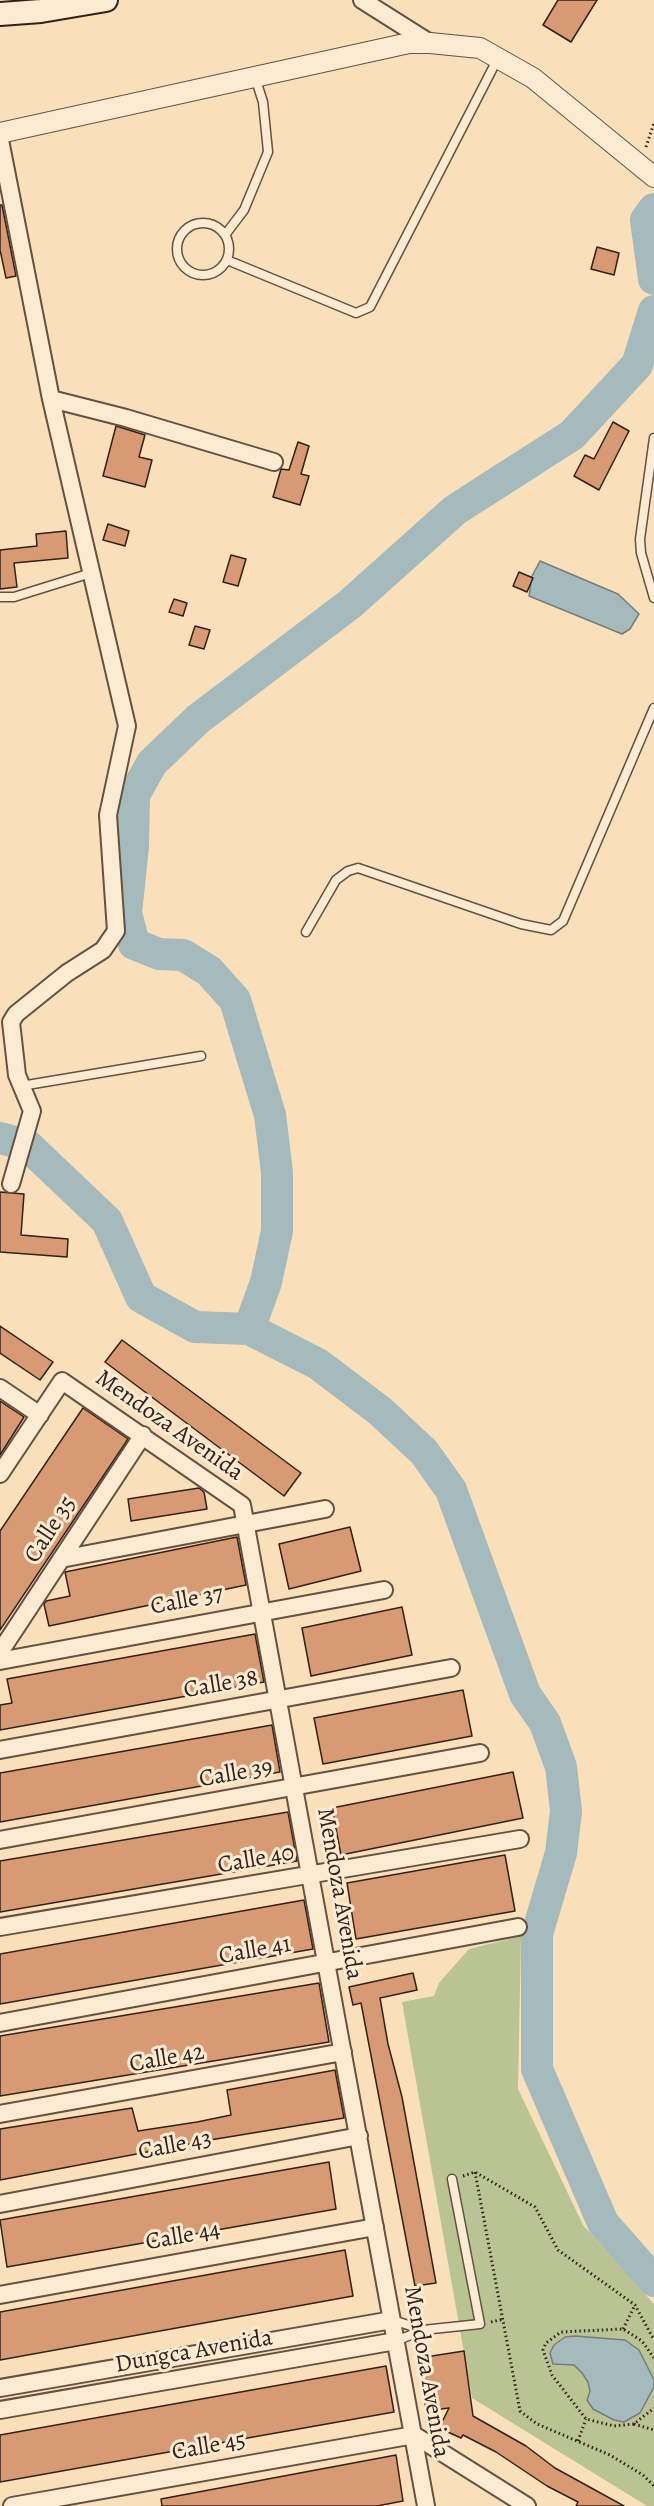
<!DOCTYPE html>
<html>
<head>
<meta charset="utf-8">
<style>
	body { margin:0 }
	canvas { display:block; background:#f9e0bb }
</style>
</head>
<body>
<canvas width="654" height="2506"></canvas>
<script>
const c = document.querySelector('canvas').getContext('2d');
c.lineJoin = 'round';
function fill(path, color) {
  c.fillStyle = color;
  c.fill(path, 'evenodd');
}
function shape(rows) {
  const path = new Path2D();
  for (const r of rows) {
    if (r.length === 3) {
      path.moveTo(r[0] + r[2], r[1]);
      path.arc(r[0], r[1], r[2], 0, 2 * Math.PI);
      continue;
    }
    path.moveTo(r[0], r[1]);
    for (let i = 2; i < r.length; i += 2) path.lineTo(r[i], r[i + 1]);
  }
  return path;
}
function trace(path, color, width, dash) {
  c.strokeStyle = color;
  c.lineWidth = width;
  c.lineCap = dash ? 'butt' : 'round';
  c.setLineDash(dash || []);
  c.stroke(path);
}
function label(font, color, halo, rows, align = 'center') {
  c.font = font + ' Alegreya,serif';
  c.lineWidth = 6;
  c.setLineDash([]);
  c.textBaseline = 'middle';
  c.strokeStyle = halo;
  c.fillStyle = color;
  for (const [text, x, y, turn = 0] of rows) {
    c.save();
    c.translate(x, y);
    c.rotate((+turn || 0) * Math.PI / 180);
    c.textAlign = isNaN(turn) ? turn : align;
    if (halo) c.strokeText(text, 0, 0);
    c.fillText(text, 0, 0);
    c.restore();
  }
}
fill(shape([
	[521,1936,518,2089,583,2225,654,2304,654,2506,647,2506,472,2398,402,2002,434,1996,439,1983,469,1949]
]), '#b9c394');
const water = shape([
	[540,561,618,594,639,614,630,629,622,634,529,596,532,576,540,561],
	[575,2336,625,2340,639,2350,654,2380,654,2387,640,2413,624,2422,614,2420,593,2409,587,2400,590,2391,588,2382,582,2373,574,2365,553,2364,550,2353,554,2345,565,2337,575,2336]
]);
fill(water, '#a4babc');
trace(water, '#777c7a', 1.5);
trace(shape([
	[654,209,646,220,654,279],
	[0,1138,27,1145,107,1221,141,1297,195,1327,249,1329,318,1364,380,1411,424,1452,451,1490,525,1694,545,1723,561,1767,566,1811,561,1853,537,1934,537,2069,603,2223,654,2281],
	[249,1329,266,1282,277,1231,277,1172,270,1115,235,1000,209,971,183,955,159,954,134,944,126,913,133,846,134,795,152,763,198,719,350,604,455,510,572,435,637,365,654,311]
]), '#a4babc', 32);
const building = shape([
	[558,0,597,0,571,42,543,25,558,0],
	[0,205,2,205,16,276,6,278,0,250,0,205],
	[597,247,619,253,614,275,591,269,597,247],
	[613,422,629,431,599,490,574,476,585,455,594,459,613,422],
	[116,426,145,435,139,457,152,460,145,487,103,476,116,426],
	[298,442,309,446,301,474,309,476,300,505,273,497,281,469,289,470,298,442],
	[108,524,129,531,125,546,103,540,108,524],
	[66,531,68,558,14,563,17,587,0,589,0,550,37,546,36,534,66,531],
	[231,555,246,559,238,586,223,582,231,555],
	[519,572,533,578,527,592,513,586,519,572],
	[174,599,187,603,183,616,169,612,174,599],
	[195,626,210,630,204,649,189,645,195,626],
	[0,1192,24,1194,21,1235,68,1239,67,1257,0,1252,0,1192],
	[0,1326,53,1362,40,1380,0,1353,0,1326],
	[122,1340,301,1473,284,1496,105,1362,122,1340],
	[0,1401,24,1417,0,1455,0,1401],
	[83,1408,128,1439,0,1630,0,1531,83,1408],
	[199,1488,204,1492,207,1509,131,1521,128,1499,199,1488],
	[350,1527,361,1571,289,1589,279,1544,350,1527],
	[237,1537,246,1585,49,1626,44,1604,46,1601,70,1596,65,1572,237,1537],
	[402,1607,412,1655,311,1676,302,1628,402,1607],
	[255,1634,264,1682,0,1730,0,1705,12,1703,7,1679,255,1634],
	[463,1690,472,1736,323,1764,314,1718,463,1690],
	[272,1725,280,1772,0,1822,0,1773,272,1725],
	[513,1772,523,1818,341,1855,332,1808,513,1772],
	[288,1812,297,1861,0,1912,0,1861,288,1812],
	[505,1855,515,1911,356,1939,347,1883,505,1855],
	[304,1900,313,1949,0,2004,0,1954,304,1900],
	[413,1973,417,1990,380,1998,388,2044,402,2097,436,2283,415,2286,361,2003,353,2005,349,1987,413,1973],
	[319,1983,329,2042,0,2096,0,2036,319,1983],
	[335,2070,344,2118,210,2140,0,2180,0,2129,132,2108,138,2131,197,2122,231,2115,227,2090,335,2070],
	[329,2162,336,2209,7,2267,0,2220,329,2162],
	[345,2250,353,2296,0,2360,0,2312,345,2250],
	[464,2351,473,2416,526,2446,555,2468,624,2506,576,2506,578,2502,547,2486,496,2452,463,2435,461,2438,439,2428,449,2408,426,2411,419,2358,464,2351],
	[386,2366,394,2412,0,2482,0,2435,386,2366],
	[396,2455,403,2501,377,2506,162,2506,161,2499,396,2455]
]);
fill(building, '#d79a73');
trace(building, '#342018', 1.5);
const service = shape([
	[203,249,26],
	[225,235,244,210,268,152,263,102,255,77],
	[227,260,356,313,370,307,498,58],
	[654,438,640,539,641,553,654,598],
	[0,597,14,597,91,573],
	[306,932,336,880,348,871,358,868,521,924,551,930,563,921,654,708],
	[21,1086,201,1056],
	[393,2320,423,2330],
	[396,2341,423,2330,480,2324,452,2179]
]);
const minor = shape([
	[362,0,430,43],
	[0,140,51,399,127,726,108,815,116,931,103,950,67,973,16,1014,11,1022,17,1075,32,1111,11,1184],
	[51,399,126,418,274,462],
	[0,1388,40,1415],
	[0,1474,62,1381,242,1505,426,2506],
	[61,1559,325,1509],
	[0,1652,143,1435],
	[0,1661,384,1590],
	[0,1750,451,1668],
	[0,1840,480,1753],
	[0,1927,520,1839],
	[0,2023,518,1927],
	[0,2114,343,2052],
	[0,2204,359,2136],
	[0,2295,375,2227],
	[0,2388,392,2320],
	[0,2410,396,2341],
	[12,2506,414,2435,527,2506]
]);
const tertiary = shape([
	[0,133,409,43,430,43,480,48,533,78,654,177]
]);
const secondary = shape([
	[0,14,41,11,106,0]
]);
trace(service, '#655041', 11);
trace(minor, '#655041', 20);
trace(tertiary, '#655041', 22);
trace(secondary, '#342018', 26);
trace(shape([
	[646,147,654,123],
	[475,2172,520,2411,537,2424,610,2455,643,2475,654,2486],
	[463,2176,475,2172,535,2207,558,2250,635,2305,654,2340],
	[491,2322,504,2319],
	[623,2329,635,2305],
	[654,2358,642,2341,623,2329,561,2332,546,2343,543,2350,552,2375,586,2419,614,2426,634,2424,654,2408],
	[634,2424,654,2430],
	[578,2441,586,2419]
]), '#342018', 3, [1.5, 3]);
trace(service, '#fbebd3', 8);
trace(minor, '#fbebd3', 16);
trace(tertiary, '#fbebd3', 20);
trace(secondary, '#fbebd3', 22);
label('24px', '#342018', '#fbebd3', [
	["Mendoza Avenida",169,1426,35],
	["Calle 35",51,1530,-57],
	["Calle 37",187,1601,-11],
	["Calle 38",221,1685,-10],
	["Calle 39",236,1774,-10],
	["Calle 40",256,1860,-10],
	["Mendoza Avenida",339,1894,80],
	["Calle 41",255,1951,-10],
	["Calle 42",167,2059,-10],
	["Calle 43",175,2146,-11],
	["Calle 44",183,2237,-10],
	["Dungca Avenida",194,2352,-10],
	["Mendoza Avenida",426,2372,80],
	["Calle 45",209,2447,-10]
]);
</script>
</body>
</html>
